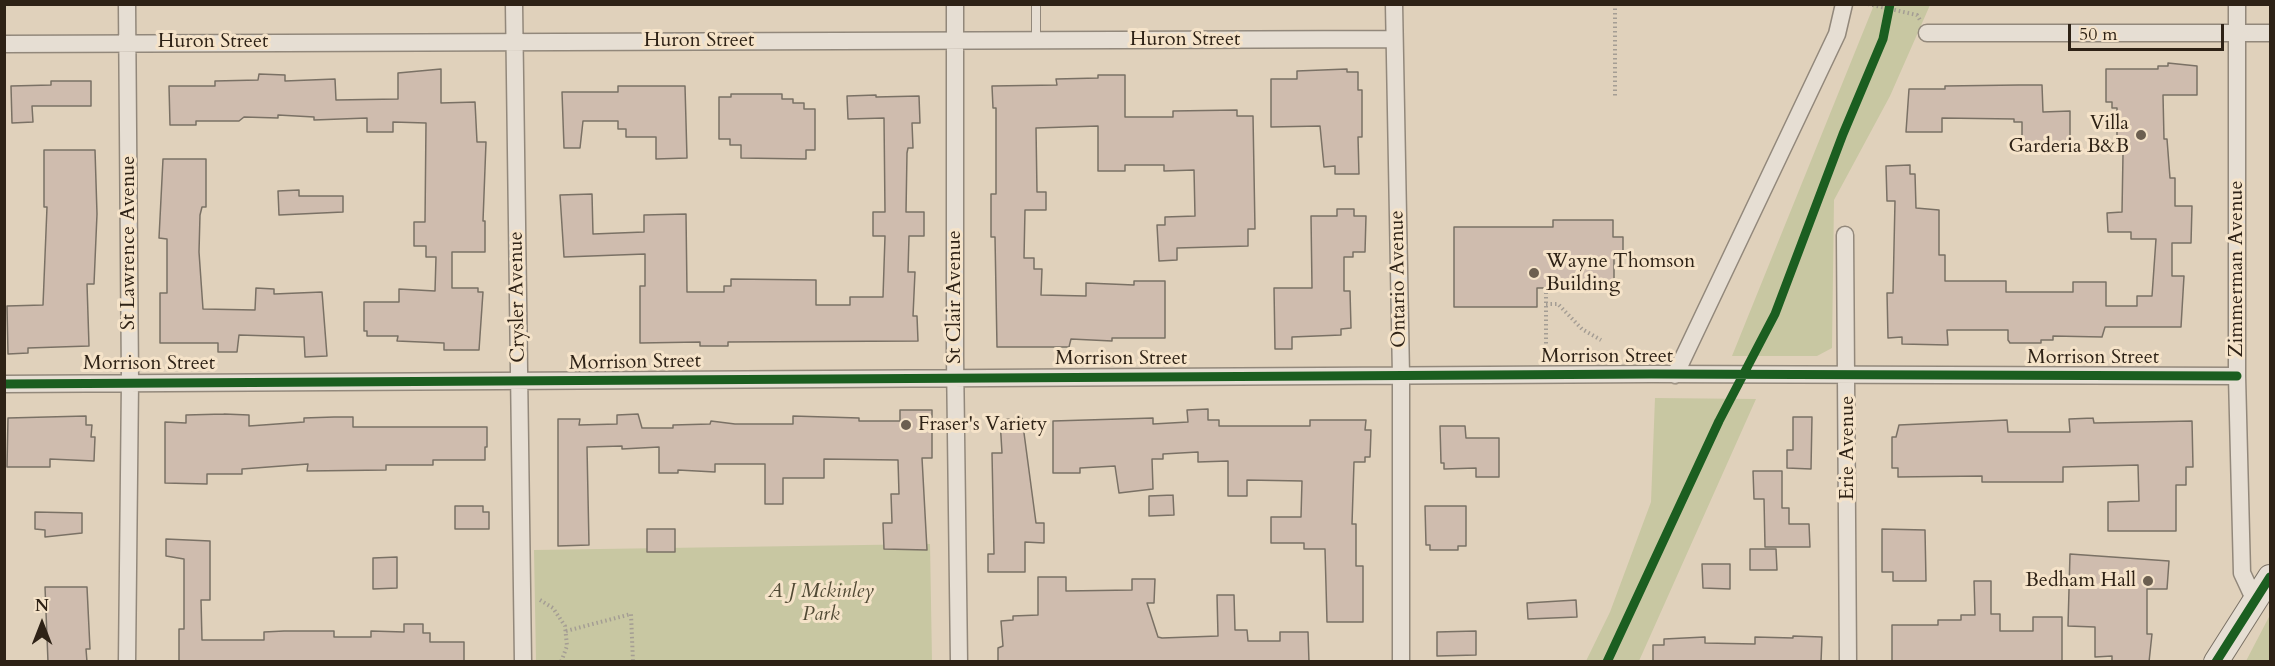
<!DOCTYPE html>
<style>
body{margin:0}
#map{position:relative;width:2275px;height:666px;overflow:hidden;background:#e0d1bb;font-family:Cardo,serif}
canvas{display:block}
.frame{position:absolute;inset:0;border:6px solid #2e2216;pointer-events:none}
.north{position:absolute;left:12px;top:594px;width:60px;height:60px;-webkit-text-stroke:4px #f5e3c9;paint-order:stroke;rotate:0deg;font-size:16px;font-weight:700;line-height:24px;text-align:center;color:#2e2216}
.north::after{content:'';display:block;margin:auto;width:21px;height:27px;background:#2e2216;clip-path:polygon(50% 0,100% 100%,50% 72%,0 100%)}
.scale{position:absolute;left:2068px;top:24px;width:156px;height:27px;box-sizing:border-box;border:3px solid #2e2216;border-top:0;padding-left:8px;font-size:18px;line-height:21px;white-space:nowrap;color:#2e2216;-webkit-text-stroke:4px #f5e3c9;paint-order:stroke}
</style>
<div id="map">
<canvas width="2275" height="666"></canvas>
<div class="frame"></div>
<div class="north">N</div>
<div class="scale">50 m</div>
</div>
<script>
const ctx = document.querySelector('canvas').getContext('2d');
ctx.lineJoin = 'round';
function fillPath(path, color) { ctx.fillStyle = color; ctx.fill(path, 'evenodd'); }
const toPath = rows => new Path2D(rows.map(r => 'M' + r).join(''));
function trace(path, color, width, dash) { ctx.strokeStyle = color; ctx.lineWidth = width; ctx.lineCap = dash ? 'butt' : 'round'; ctx.setLineDash(dash || []); ctx.stroke(path); }
function label(font, color, halo, rows, align = 'center') {
  ctx.font = font + ' Cardo,serif'; ctx.lineWidth = 6; ctx.setLineDash([]); ctx.textBaseline = 'middle'; ctx.strokeStyle = halo; ctx.fillStyle = color; for (const [text, x, y, turn = 0] of rows) {
    ctx.save(); ctx.translate(x, y); ctx.rotate((+turn || 0) * Math.PI / 180); ctx.textAlign = isNaN(turn) ? turn : align; if (halo) ctx.strokeText(text, 0, 0); ctx.fillText(text, 0, 0); ctx.restore();
  }
}
const green = toPath([
 [1874,5,1930,5,1890,96,1834,200,1832,348,1817,356,1732,356],
 [1655,398,1756,399,1639,661,1586,661,1610,612,1651,502],
 [930,544,932,661,536,661,534,550],
 [2270,615,2270,661,2246,661]
]);
const building = toPath([
 [2168,63,2197,66,2197,95,2163,95,2164,139,2167,139,2170,178,2175,178,2175,206,2192,206,2191,243,2172,243,2172,276,2184,276,2181,327,2105,327,2102,337,2053,336,2053,340,2041,340,2041,343,2010,343,2008,340,2008,330,1947,330,1948,345,1902,344,1902,337,1888,338,1887,293,1893,293,1895,201,1887,201,1886,166,1910,165,1910,174,1915,174,1916,208,1939,210,1939,255,1945,255,1945,281,2006,281,2006,292,2073,292,2073,282,2106,282,2106,306,2137,306,2137,296,2152,296,2156,239,2131,239,2131,232,2108,232,2107,213,2122,212,2123,154,2117,154,2117,108,2112,108,2112,102,2106,102,2106,69,2158,69,2158,66,2168,66,2168,63],
 [441,69,441,103,475,102,477,142,486,142,483,221,485,221,485,252,452,252,452,288,478,288,478,292,483,292,479,350,444,350,444,343,397,341,398,336,367,336,367,331,364,331,364,302,399,302,399,289,435,291,436,257,426,257,426,246,414,246,414,222,425,222,426,123,393,122,393,132,367,132,367,118,314,120,314,117,278,115,278,118,244,117,239,121,196,121,196,125,170,125,169,86,215,86,215,81,258,80,259,74,285,75,285,81,335,79,336,100,398,99,398,73,441,69],
 [1347,69,1347,72,1358,72,1358,90,1362,90,1362,137,1358,137,1359,174,1335,174,1335,166,1324,167,1320,126,1271,127,1271,79,1297,79,1297,71,1347,69],
 [1098,75,1125,75,1125,117,1173,117,1173,111,1237,110,1237,116,1253,116,1255,229,1248,229,1248,246,1177,248,1177,260,1159,261,1157,225,1165,225,1165,217,1195,216,1194,170,1164,171,1164,165,1125,165,1125,171,1098,171,1098,126,1036,128,1037,192,1046,192,1046,210,1025,210,1024,258,1034,258,1034,269,1042,269,1041,295,1086,296,1086,283,1134,285,1134,281,1165,281,1165,338,1112,338,1112,341,1071,339,1069,347,997,347,995,237,991,237,991,194,996,194,996,108,993,108,992,86,1057,85,1056,79,1098,78,1098,75],
 [51,81,91,81,91,106,32,106,33,122,12,123,11,86,51,85,51,81],
 [2019,85,2042,85,2043,112,2070,111,2070,144,2022,146,2022,122,2014,122,2014,119,1942,118,1942,132,1906,132,1909,89,1945,89,1945,86,2019,85],
 [618,86,685,86,687,158,656,159,656,137,626,137,626,129,618,129,618,121,583,121,580,148,564,148,562,92,618,92,618,86],
 [731,94,782,94,782,99,793,99,793,103,804,103,804,109,815,109,815,150,806,150,806,159,741,158,741,145,730,145,730,139,719,139,719,97,731,97,731,94],
 [876,95,876,97,919,96,920,123,912,123,913,148,908,148,907,153,906,212,924,212,924,236,909,236,908,272,915,272,913,316,917,316,918,341,728,342,728,346,700,346,700,342,640,343,640,286,645,286,645,254,564,257,560,195,592,194,593,234,644,232,644,215,686,214,687,292,724,292,724,286,731,286,731,279,816,280,816,305,850,305,850,297,883,297,885,236,873,236,873,212,885,212,884,118,848,119,847,96,876,95],
 [44,150,95,150,97,214,94,284,87,284,89,346,28,348,28,353,8,354,7,306,43,305,47,207,44,207,44,150],
 [163,159,206,159,206,207,202,207,200,215,199,252,203,309,255,310,256,288,274,289,274,294,322,292,327,356,305,357,304,337,239,335,237,352,218,352,218,343,160,343,160,293,167,293,167,239,159,238,163,159],
 [299,190,299,196,343,196,343,212,279,215,278,191,299,190],
 [1337,209,1354,209,1354,216,1366,216,1365,252,1353,252,1353,257,1344,257,1344,291,1350,291,1351,328,1341,329,1341,335,1292,337,1292,349,1275,349,1274,288,1312,288,1311,216,1337,216,1337,209],
 [1553,220,1613,220,1613,237,1623,237,1623,258,1614,258,1614,288,1537,288,1537,307,1454,307,1454,227,1553,227,1553,220],
 [1208,409,1208,420,1219,420,1219,426,1310,426,1310,420,1366,420,1365,430,1371,430,1370,457,1365,457,1365,462,1354,462,1352,524,1356,524,1356,566,1363,566,1363,622,1327,622,1325,549,1304,549,1304,543,1271,543,1271,517,1301,517,1302,481,1247,480,1247,496,1228,496,1228,461,1198,462,1198,452,1163,454,1163,459,1152,459,1153,489,1119,493,1115,466,1080,468,1080,473,1053,473,1053,421,1153,418,1153,424,1188,422,1187,410,1208,409],
 [900,410,932,410,932,458,922,458,927,550,884,549,883,523,892,523,891,494,899,494,898,460,824,459,824,478,783,478,783,504,765,504,765,464,715,464,715,472,678,470,678,473,659,473,659,447,622,449,622,446,587,447,589,545,558,546,558,419,580,419,579,425,617,424,617,415,638,414,642,428,673,428,673,425,710,424,711,421,735,424,793,424,793,416,859,418,859,421,900,421,900,410],
 [224,414,249,415,249,426,304,422,304,418,334,417,353,417,353,427,487,427,487,447,485,447,485,460,433,460,433,465,386,465,386,470,307,471,308,464,242,469,242,474,207,474,207,484,165,483,165,422,186,423,186,415,224,414],
 [86,416,86,425,92,425,91,437,95,437,94,461,50,459,50,467,7,467,8,418,86,416],
 [1793,417,1812,417,1811,469,1787,468,1787,450,1793,450,1793,417],
 [1022,418,1036,523,1044,523,1044,543,1025,542,1025,572,988,572,988,554,994,554,992,453,1002,453,1000,420,1022,418],
 [2093,418,2094,423,2192,421,2193,467,2186,467,2186,485,2176,485,2176,531,2108,531,2108,502,2139,501,2138,465,2063,467,2063,482,1982,482,1982,476,1898,477,1898,468,1892,468,1892,437,1896,437,1899,425,2007,420,2008,432,2070,432,2069,419,2093,418],
 [1440,426,1465,426,1466,438,1499,438,1499,477,1476,477,1476,468,1444,469,1444,463,1441,463,1440,426],
 [1753,471,1782,471,1782,508,1789,508,1789,524,1809,524,1810,547,1765,547,1764,499,1754,499,1753,471],
 [1173,495,1174,515,1149,516,1149,496,1173,495],
 [455,506,483,506,483,512,489,512,489,529,455,529,455,506],
 [1425,506,1466,506,1466,546,1458,546,1458,550,1430,550,1430,545,1426,545,1425,506],
 [35,512,82,513,82,533,45,537,45,530,35,529,35,512],
 [647,529,675,529,675,552,647,552,647,529],
 [1882,529,1925,530,1926,581,1893,581,1893,572,1882,572,1882,529],
 [166,539,210,541,210,600,201,600,202,640,264,640,264,632,284,631,334,631,334,637,371,637,371,631,404,632,404,624,423,624,423,633,430,633,430,642,464,642,464,662,179,662,179,629,184,629,184,559,166,556,166,539],
 [1750,549,1776,549,1777,570,1750,570,1750,549],
 [2070,554,2169,561,2167,589,2147,589,2147,634,2152,634,2149,662,2112,662,2112,656,2095,657,2095,627,2068,626,2070,554],
 [397,557,397,588,373,589,373,558,397,557],
 [1702,564,1730,564,1730,589,1703,588,1702,564],
 [1038,577,1066,577,1066,591,1132,590,1132,579,1155,579,1154,603,1147,603,1158,637,1162,638,1218,636,1217,595,1234,595,1235,630,1247,630,1248,641,1280,641,1280,632,1308,632,1309,662,998,662,998,648,1003,646,1001,621,1013,620,1013,616,1038,615,1038,577],
 [1974,581,1991,581,1991,614,2000,614,2000,631,2033,631,2033,617,2062,617,2062,662,1892,662,1892,625,1938,625,1938,620,1961,620,1961,615,1975,615,1974,581],
 [45,587,87,587,90,649,86,649,87,662,48,662,45,587],
 [1576,600,1577,617,1528,619,1527,603,1576,600],
 [1476,631,1476,655,1437,656,1437,632,1476,631],
 [1793,636,1822,637,1821,662,1653,662,1653,645,1664,645,1664,639,1705,637,1705,643,1755,644,1755,637,1793,638,1793,636]
]);
const path = toPath([
 [1615,4,1615,98],
 [1868,4,1917,15,1920,20],
 [1546,304,1558,304,1582,329,1601,340],
 [1546,357,1546,292],
 [540,600,553,608,565,626,567,646,561,662],
 [566,631,631,614,633,662]
]);
const service = toPath([
 [1036,4,1036,40]
]);
const minor = toPath([
 [514,4,523,662],
 [955,4,955,357,959,662],
 [1394,4,1401,376,1401,662],
 [2237,4,2237,376,2242,573,2256,603],
 [1927,33,2270,33],
 [4,44,1394,39],
 [1845,235,1848,662],
 [1675,375,1837,34,1844,4],
 [4,384,1651,374,2237,376],
 [127,662,130,381,127,4]
]);
const secondary = toPath([
 [2216,662,2270,577]
]);
const cycleway = toPath([
 [4,384,1651,374,2237,376],
 [1607,662,1719,421,1775,314,1843,134,1883,39,1890,4],
 [2216,662,2270,577]
]);
const markers = [
 [2141,135,6,"#6c5f50"],
 [1534,273,6,"#6c5f50"],
 [906,425,6,"#6c5f50"],
 [2148,581,6,"#6c5f50"]
];
const streetNames = [
 ["Huron Street",1185,40],
 ["Huron Street",699,41],
 ["Huron Street",213,42],
 ["St Lawrence Avenue",129,243,-90],
 ["Zimmerman Avenue",2237,269,-90],
 ["Ontario Avenue",1399,279,-91],
 ["Crysler Avenue",518,297,-91],
 ["St Clair Avenue",955,297,-90],
 ["Morrison Street",1607,357],
 ["Morrison Street",2093,358],
 ["Morrison Street",1121,359],
 ["Morrison Street",635,363,-1],
 ["Morrison Street",149,364],
 ["Erie Avenue",1848,448,-90]
];
const poiNames = [
 ["Villa",2129,124],
 ["Garderia B&B",2129,147],
 ["Wayne Thomson",1546,262,"left"],
 ["Building",1546,285,"left"],
 ["Fraser's Variety",918,425,"left"],
 ["Bedham Hall",2136,581]
];
const parkNames = [
 ["A J Mckinley",821,592],
 ["Park",821,615]
];
fillPath(green, '#c8c7a2');
fillPath(building, '#cfbcae');
trace(building, '#7a7165', 1.5);
trace(service, '#92887b', 10);
trace(minor, '#92887b', 19);
trace(secondary, '#7a7165', 26);
trace(path, '#a49d94', 4, [1.5, 3]);
trace(service, '#e6ded3', 8);
trace(minor, '#e6ded3', 16);
trace(secondary, '#e6ded3', 24);
trace(cycleway, '#1b5e20', 9);
for (const [x, y, r, color] of markers) { const dot = new Path2D(); dot.arc(x, y, r, 0, 2 * Math.PI); ctx.fillStyle = color; ctx.fill(dot); trace(dot, '#f5e3c9', 2); }
label('20px', '#2e2216', '#f5e3c9', streetNames);
label('20px', '#2e2216', '#f5e3c9', poiNames, 'right');
label('italic 20px', '#504934', '#f5e3c9', parkNames);
</script>
